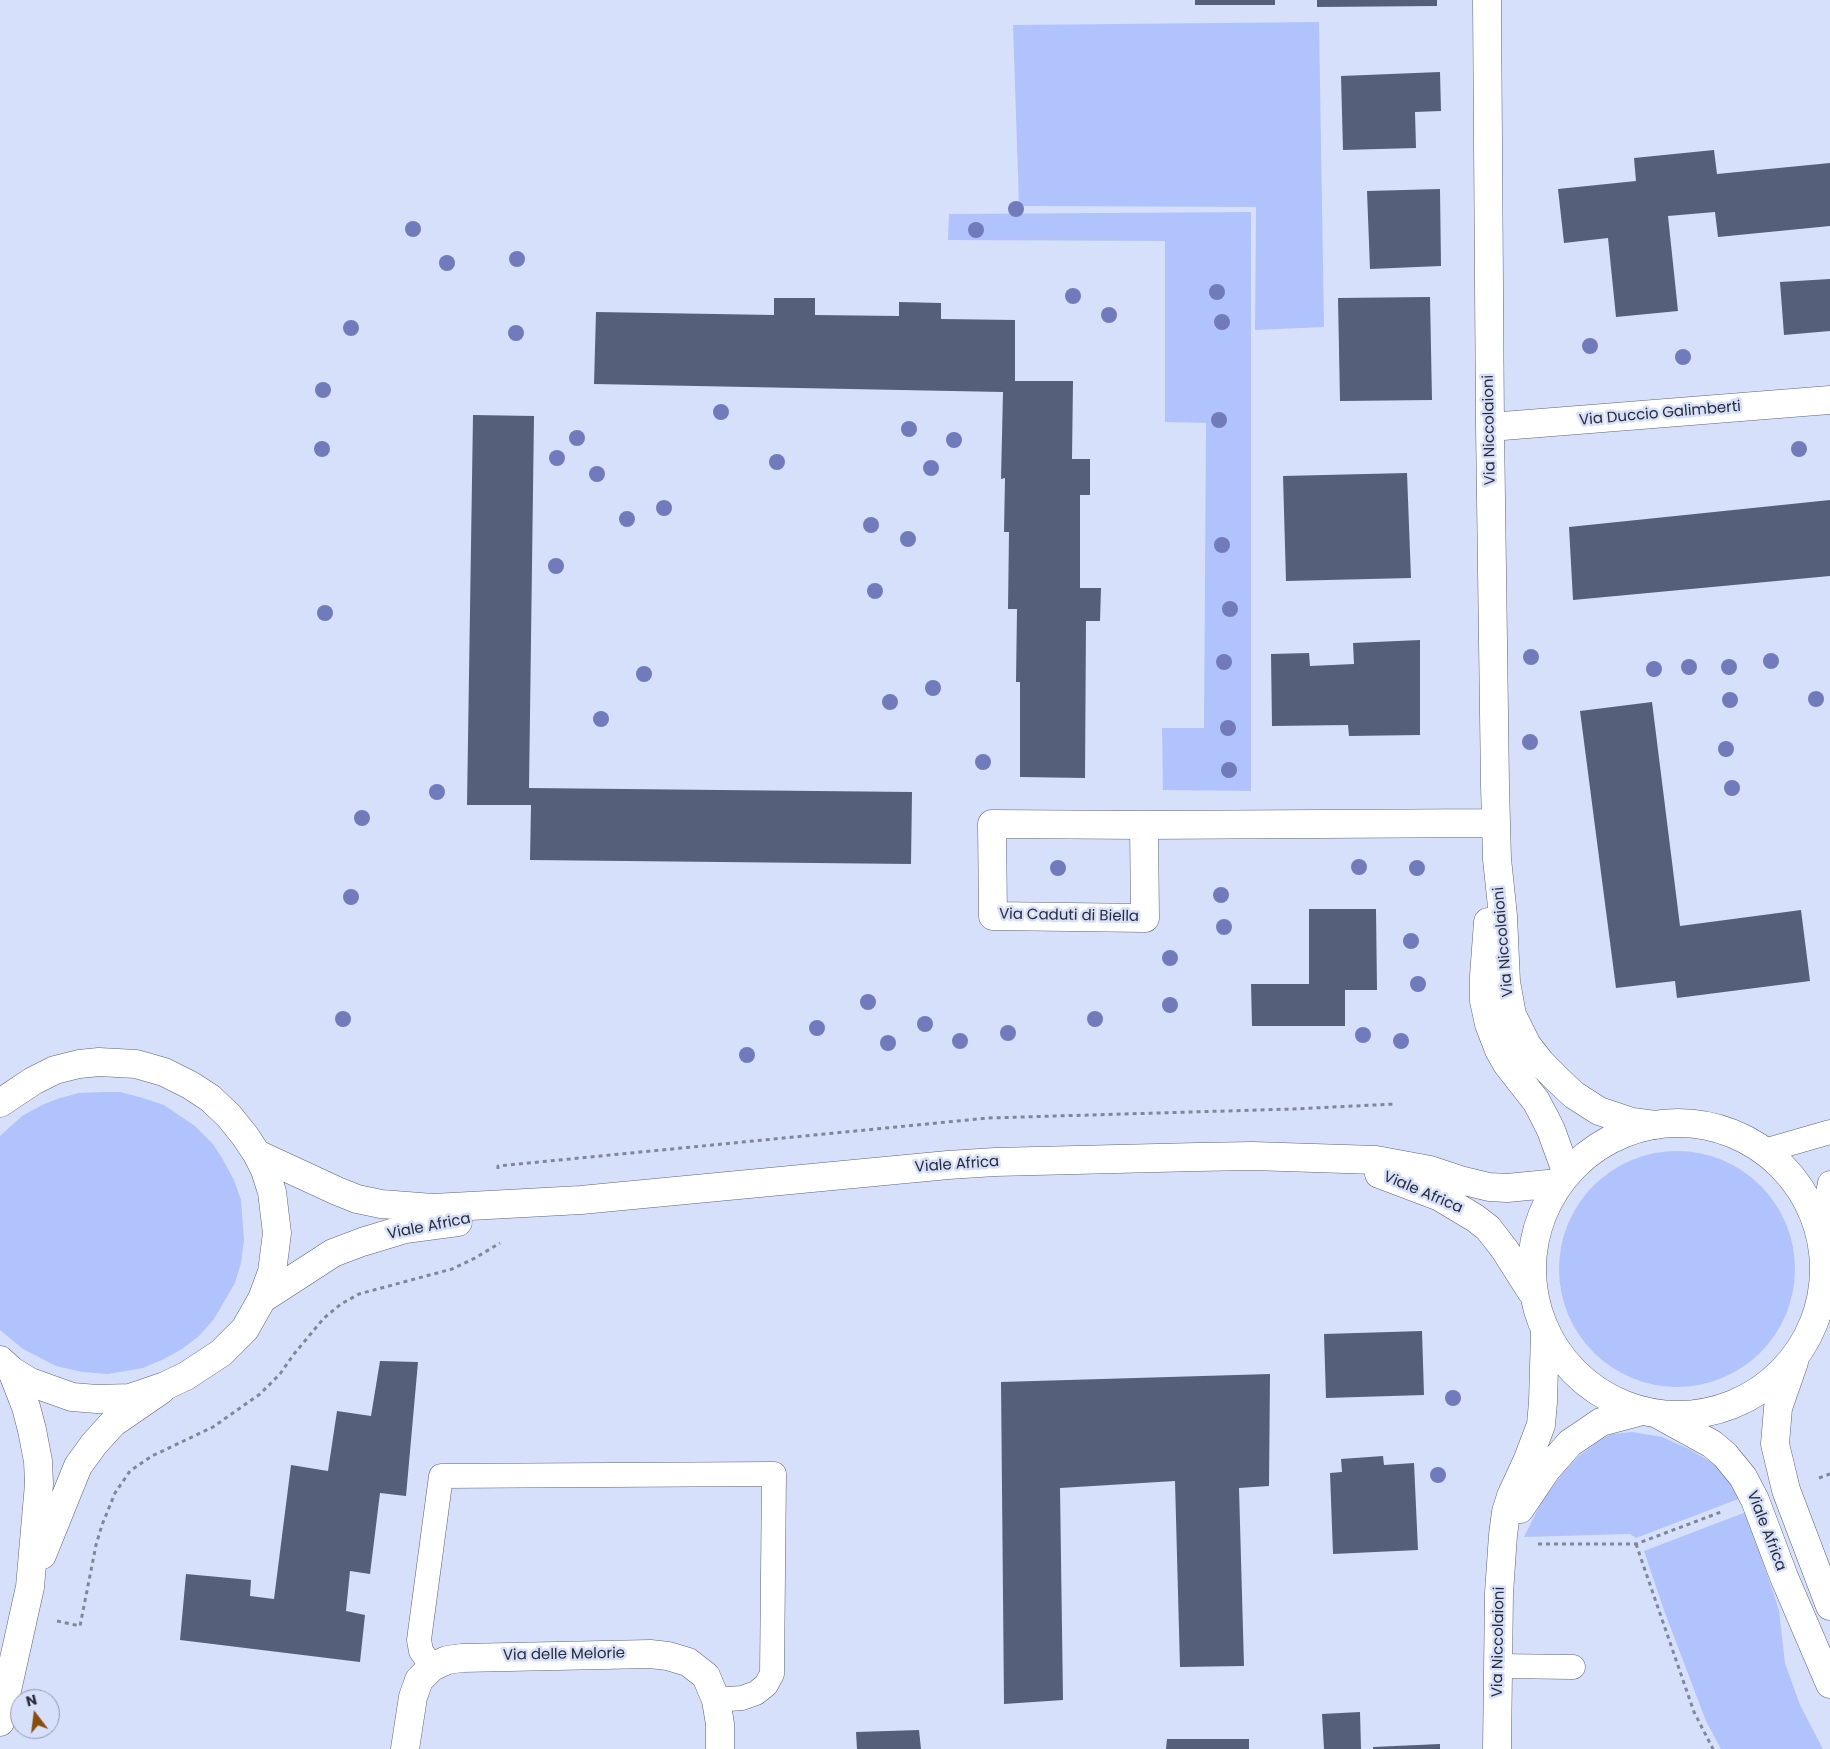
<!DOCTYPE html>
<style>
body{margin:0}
#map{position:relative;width:1830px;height:1749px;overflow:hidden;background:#d7e0fa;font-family:Poppins,sans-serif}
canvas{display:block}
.north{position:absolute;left:10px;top:1689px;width:50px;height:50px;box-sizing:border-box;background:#d7e0fa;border:1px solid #9198ac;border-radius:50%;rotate:345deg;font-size:14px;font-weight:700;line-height:20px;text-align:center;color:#282c38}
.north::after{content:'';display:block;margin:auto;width:18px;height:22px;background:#8a4e0c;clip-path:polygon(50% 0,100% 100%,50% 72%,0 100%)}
</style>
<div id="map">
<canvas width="1830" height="1749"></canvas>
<div class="north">N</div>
</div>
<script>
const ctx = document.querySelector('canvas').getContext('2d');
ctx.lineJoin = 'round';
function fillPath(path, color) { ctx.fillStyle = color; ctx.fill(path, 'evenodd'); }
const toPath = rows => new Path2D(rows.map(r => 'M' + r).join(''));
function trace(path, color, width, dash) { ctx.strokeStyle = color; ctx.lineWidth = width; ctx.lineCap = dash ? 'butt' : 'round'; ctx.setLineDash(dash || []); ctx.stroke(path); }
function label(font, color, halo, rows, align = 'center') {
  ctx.font = font + ' Poppins,sans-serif'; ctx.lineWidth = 5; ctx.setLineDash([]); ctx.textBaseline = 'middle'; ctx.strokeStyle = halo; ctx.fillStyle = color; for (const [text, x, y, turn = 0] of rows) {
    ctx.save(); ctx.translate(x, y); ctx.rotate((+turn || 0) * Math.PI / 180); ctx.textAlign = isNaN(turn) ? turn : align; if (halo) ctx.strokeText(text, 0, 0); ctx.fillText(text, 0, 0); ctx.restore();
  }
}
const green = toPath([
 [1319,22,1324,327,1255,330,1256,207,1019,206,1013,25],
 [1251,212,1251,791,1163,790,1162,728,1204,728,1206,423,1165,422,1165,241,948,240,949,214],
 [102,1092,120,1092,143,1098,164,1105,195,1126,213,1144,222,1158,234,1180,241,1200,244,1240,241,1263,235,1283,214,1319,199,1336,182,1349,164,1359,143,1368,108,1374,82,1372,56,1366,23,1349,0,1330,0,1136,22,1116,44,1104,60,1098,79,1093],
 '1559 1269a118 118 0 1 1 236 0a118 118 0 1 1-236 0Z',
 [1632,1432,1662,1437,1689,1449,1721,1468,1741,1498,1636,1538,1630,1534,1524,1537,1542,1501,1562,1474,1579,1456,1600,1440,1612,1434],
 [1746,1512,1779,1610,1785,1663,1800,1705,1823,1749,1721,1749,1706,1721,1665,1613,1644,1551]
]);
const building = toPath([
 [1195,0,1275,0,1275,5,1195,5],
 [1317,0,1437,0,1437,6,1317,7],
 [1440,72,1441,111,1415,112,1416,148,1343,150,1341,76],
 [1714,150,1717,174,1830,163,1830,226,1718,237,1715,212,1668,216,1678,311,1616,317,1608,238,1564,243,1558,189,1636,181,1634,158],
 [1440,189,1441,266,1370,269,1367,191],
 [1830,279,1830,331,1784,335,1780,282],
 [1430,297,1432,400,1340,401,1338,298],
 [774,298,815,298,815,315,899,316,899,302,941,303,941,319,1015,320,1015,381,1073,381,1072,459,1090,459,1090,495,1080,495,1080,588,1101,588,1100,621,1086,621,1085,778,1020,777,1020,682,1016,682,1017,609,1008,609,1009,532,1004,532,1005,478,1001,479,1003,392,594,384,596,312,774,315],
 [473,415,534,416,529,788,912,792,911,864,530,860,531,805,467,805],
 [1407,473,1411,578,1286,581,1283,476],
 [1830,500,1830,576,1573,600,1569,527],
 [1420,640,1420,735,1349,736,1348,725,1272,726,1271,654,1309,653,1310,666,1354,664,1353,643],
 [1652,702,1680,926,1801,910,1810,981,1677,998,1675,981,1616,988,1580,711],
 [1309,909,1376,909,1377,990,1345,990,1345,1026,1252,1026,1251,984,1309,984],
 [1422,1331,1424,1395,1326,1398,1324,1334],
 [380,1361,418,1362,406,1496,380,1493,370,1574,350,1571,346,1611,365,1615,360,1662,180,1640,186,1574,251,1580,250,1596,274,1599,291,1465,328,1471,337,1411,371,1416],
 [1270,1374,1269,1486,1239,1488,1244,1666,1180,1667,1175,1481,1060,1488,1063,1700,1004,1704,1001,1382],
 [1383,1456,1384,1465,1414,1463,1418,1550,1333,1554,1330,1473,1342,1472,1341,1459],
 [1360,1712,1361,1749,1324,1749,1322,1714],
 [919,1730,921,1749,857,1749,856,1732],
 [1167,1739,1249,1739,1249,1749,1166,1749],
 [1440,1744,1440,1749,1373,1749,1373,1747]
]);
const path = toPath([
 [498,1169,498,1166,988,1118,1293,1109,1395,1104],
 [1819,1478,1830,1474],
 [1538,1544,1636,1544,1721,1512],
 [1636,1544,1694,1712,1713,1749],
 [57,1621,80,1626,96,1545,102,1525,115,1493,130,1471,152,1456,213,1427,260,1394,280,1374,294,1354,324,1318,341,1304,359,1294,452,1269,475,1258,500,1243]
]);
const lane = toPath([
 [1764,1151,1830,1132],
 [1820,1234,1830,1183],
 [1498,1666,1573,1667],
 [432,1667,421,1651,419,1640,441,1476,774,1474,772,1674,766,1685,756,1693,742,1698,716,1700]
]);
const street = toPath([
 [1487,0,1490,427,1495,785,1497,859,1503,916,1506,982,1512,1015,1527,1045,1541,1063,1559,1081,1574,1095,1599,1111,1632,1122,1655,1125],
 [1490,427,1830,400],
 [1144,825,1145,918,993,916,992,824,1144,825,1496,823],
 [1488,922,1484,976,1484,1001,1489,1024,1499,1050,1507,1064,1536,1101,1544,1116,1551,1130,1567,1174],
 [1520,1509,1547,1469,1570,1443,1601,1422,1642,1411],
 [42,1555,78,1466,94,1444,113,1423,161,1390],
 [0,1722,30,1587,39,1484,38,1461,32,1430,26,1407,12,1371],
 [405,1749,413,1697,419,1680,432,1667,447,1660,462,1658,650,1654,668,1656,688,1662,706,1676,716,1700,720,1724,720,1749],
 [1497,1749,1499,1593,1503,1535,1506,1512,1511,1496,1528,1459,1541,1425,1543,1402,1545,1333]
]);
const secondary = toPath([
 [0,1103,33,1081,55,1070,79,1064,99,1062,136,1064,164,1072,190,1085,210,1098,229,1116,245,1136,257,1154,265,1170,272,1192,277,1233,272,1272,262,1299,245,1329,221,1353,186,1376,165,1386,130,1398,97,1399,72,1397,30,1382,12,1371,0,1360],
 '1532 1269a146 146 0 1 1 292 0a146 146 0 1 1-292 0Z',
 [257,1154,337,1191,357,1199,381,1204,433,1208,581,1200,948,1165,995,1162,1197,1157,1252,1156,1376,1160,1430,1170,1460,1180,1489,1187,1507,1188,1559,1183],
 [1379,1174,1440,1197,1475,1218,1488,1228,1505,1250,1531,1291],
 [262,1299,333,1253,362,1242,405,1229,458,1222],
 [1794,1362,1778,1408,1775,1444,1786,1490,1830,1606],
 [1661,1416,1712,1444,1725,1455,1743,1477,1755,1500,1784,1577,1830,1684]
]);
const trees = [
 [1016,209],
 [413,229],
 [976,230],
 [517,259],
 [447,263],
 [1217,292],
 [1073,296],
 [1109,315],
 [1222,322],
 [351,328],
 [516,333],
 [1590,346],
 [1683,357],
 [323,390],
 [721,412],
 [1219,420],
 [909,429],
 [577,438],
 [954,440],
 [322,449],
 [1799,449],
 [557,458],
 [777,462],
 [931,468],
 [597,474],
 [664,508],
 [627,519],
 [871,525],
 [908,539],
 [1222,545],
 [556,566],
 [875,591],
 [1230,609],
 [325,613],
 [1531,657],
 [1771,661],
 [1224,662],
 [1689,667],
 [1729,667],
 [1654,669],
 [644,674],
 [933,688],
 [1816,699],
 [1730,700],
 [890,702],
 [601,719],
 [1228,728],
 [1530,742],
 [1726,749],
 [983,762],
 [1229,770],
 [1732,788],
 [437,792],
 [362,818],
 [1359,867],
 [1058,868],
 [1417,868],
 [1221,895],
 [351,897],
 [1224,927],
 [1411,941],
 [1170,958],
 [1418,984],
 [868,1002],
 [1170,1005],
 [343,1019],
 [1095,1019],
 [925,1024],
 [817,1028],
 [1008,1033],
 [1363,1035],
 [960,1041],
 [1401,1041],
 [888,1043],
 [747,1055],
 [1453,1398],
 [1438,1475]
];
const streetNames = [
 ["Via Duccio Galimberti",1660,414,-5],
 ["Via Niccolaioni",1490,430,-91],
 ["Via Caduti di Biella",1069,916,1],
 ["Via Niccolaioni",1504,942,-95],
 ["Viale Africa",957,1165,-4],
 ["Viale Africa",1423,1193,23],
 ["Viale Africa",429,1227,-11],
 ["Viale Africa",1766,1531,69],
 ["Via Niccolaioni",1499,1642,-89],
 ["Via delle Melorie",564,1655,-1]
];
fillPath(green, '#b1c3fd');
fillPath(building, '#565f7a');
trace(lane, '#5a637e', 25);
trace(street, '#5a637e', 29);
trace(secondary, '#5a637e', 29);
trace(path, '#80879a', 3, [4, 4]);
trace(lane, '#fff', 24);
trace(street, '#fff', 28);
trace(secondary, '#fff', 28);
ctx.fillStyle = '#717bbb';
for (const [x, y] of trees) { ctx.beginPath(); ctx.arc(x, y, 8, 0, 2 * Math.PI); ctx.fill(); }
label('15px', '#282c38', '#d7e0fa', streetNames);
</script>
